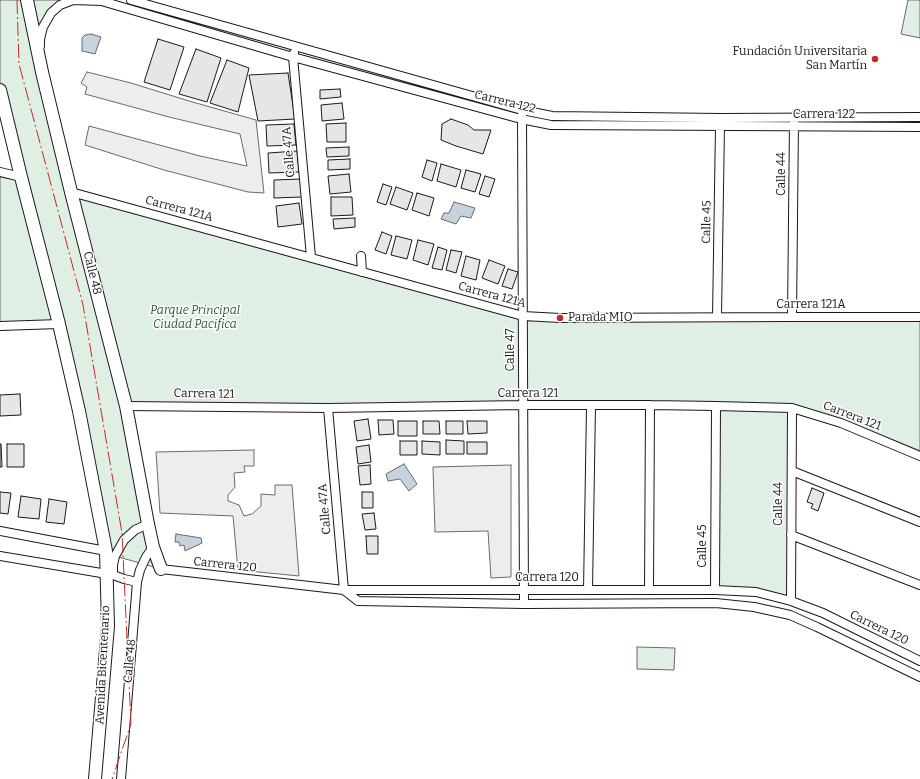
<!DOCTYPE html>
<meta charset="utf-8">
<style>
body{margin:0}
canvas{display:block;background:#fff}
</style>
<canvas width="920" height="779"></canvas>
<script>
const ctx = document.querySelector('canvas').getContext('2d');
ctx.lineJoin = 'round';
function fillPath(path, color) { ctx.fillStyle = color; ctx.fill(path, 'evenodd'); }
const toPath = rows => new Path2D(rows.map(r => 'M' + r).join(''));
function trace(path, color, width, dash) { ctx.strokeStyle = color; ctx.lineWidth = width; ctx.lineCap = dash ? 'butt' : 'round'; ctx.setLineDash(dash || []); ctx.stroke(path); }
function label(font, color, halo, rows, align = 'center') {
  ctx.font = font + ' Bitter,serif'; ctx.lineWidth = 3; ctx.setLineDash([]); ctx.textBaseline = 'middle'; ctx.strokeStyle = halo; ctx.fillStyle = color; for (const [text, x, y, turn = 0] of rows) {
    ctx.save(); ctx.translate(x, y); ctx.rotate((+turn || 0) * Math.PI / 180); ctx.textAlign = isNaN(turn) ? turn : align; if (halo) ctx.strokeText(text, 0, 0); ctx.fillText(text, 0, 0); ctx.restore();
  }
}
const green = toPath([
 [0,0,98,0,60,5,40,39,71,192,523,316,920,317,920,456,793,408,791,601,715,590,716,406,127,406,161,569,115,556,106,551,59,325,0,326,0,172,20,177,0,90,0,0],
 [908,0,920,0,920,38,901,34,908,0],
 [637,647,675,648,674,670,637,669,637,647]
]);
const parking = toPath([
 [87,72,131,83,189,101,256,120,264,193,248,192,164,170,85,145,89,126,200,156,247,166,240,134,169,117,85,94,87,87,81,83,87,72],
 [254,450,254,466,244,466,245,472,234,473,235,487,228,495,228,501,239,505,244,516,252,514,261,506,261,494,275,495,275,485,292,485,299,576,238,570,233,516,160,513,156,452,254,450],
 [511,465,511,577,491,578,488,531,435,532,433,467,511,465]
]);
const water = toPath([
 [91,34,101,37,95,54,82,51,82,38,85,35,91,34],
 [454,202,475,208,471,218,461,216,456,224,441,219,444,213,449,213,454,202],
 [404,464,417,484,409,491,400,479,388,481,386,474,404,464],
 [176,534,201,538,202,543,185,551,184,545,180,546,179,542,175,542,176,534]
]);
const building = toPath([
 [158,39,184,47,170,90,144,82,158,39],
 [196,49,221,58,207,102,179,94,196,49],
 [227,60,249,68,238,112,210,103,227,60],
 [288,73,295,119,258,121,249,75,288,73],
 [340,89,341,97,320,99,320,90,340,89],
 [342,103,344,119,322,121,321,105,342,103],
 [451,119,468,125,474,130,491,130,483,154,456,146,441,140,442,124,451,119],
 [346,123,346,142,327,142,326,124,346,123],
 [294,124,296,145,267,146,266,125,294,124],
 [349,147,349,156,327,157,326,148,349,147],
 [297,151,299,172,269,173,268,153,297,151],
 [350,159,350,169,328,170,328,160,350,159],
 [427,160,437,163,432,181,422,177,427,160],
 [441,164,461,170,456,187,437,181,441,164],
 [466,170,481,174,475,192,461,188,466,170],
 [349,174,351,192,330,194,328,176,349,174],
 [485,176,495,179,489,197,479,194,485,176],
 [301,179,302,197,274,198,274,180,301,179],
 [383,184,392,187,386,205,377,202,383,184],
 [396,187,413,193,407,210,390,204,396,187],
 [417,193,434,198,429,216,412,210,417,193],
 [331,197,352,197,353,215,331,216,331,197],
 [299,203,302,224,278,227,276,206,299,203],
 [355,218,355,227,334,229,333,219,355,218],
 [382,232,392,236,386,254,375,250,382,232],
 [396,236,412,240,407,259,391,255,396,236],
 [418,240,434,244,428,265,413,260,418,240],
 [438,247,447,250,442,270,432,268,438,247],
 [451,250,462,252,456,273,446,270,451,250],
 [466,256,480,260,476,280,461,276,466,256],
 [489,260,505,266,498,284,482,278,489,260],
 [508,269,518,272,512,289,502,286,508,269],
 [20,394,21,415,0,416,0,395,20,394],
 [368,419,371,439,357,441,354,421,368,419],
 [378,420,393,420,394,434,379,435,378,420],
 [398,421,417,421,417,436,398,436,398,421],
 [423,421,439,421,440,434,423,434,423,421],
 [446,421,463,421,463,434,446,434,446,421],
 [467,421,487,421,487,433,468,434,467,421],
 [446,440,464,441,464,454,446,454,446,440],
 [400,441,417,441,417,455,400,455,400,441],
 [422,441,440,442,440,455,422,454,422,441],
 [467,442,487,442,487,454,467,454,467,442],
 [0,444,1,444,2,467,0,467,0,444],
 [7,444,24,444,24,467,7,467,7,444],
 [369,445,371,462,358,464,356,447,369,445],
 [370,465,371,484,360,485,358,466,370,465],
 [812,488,824,493,818,511,811,508,813,504,807,502,812,488],
 [0,492,11,493,8,514,0,513,0,492],
 [362,492,373,492,373,508,362,508,362,492],
 [21,496,41,499,39,519,18,517,21,496],
 [49,499,67,502,64,524,46,522,49,499],
 [374,513,376,529,365,530,362,514,374,513],
 [366,536,378,536,378,554,367,554,366,536]
]);
const street = toPath([
 [98,0,293,57,521,119,551,125,920,127],
 [131,0,522,110,552,116,721,118,920,117],
 [40,46,40,39,43,27,51,13,60,5,73,0,102,1],
 [294,53,293,57,311,257],
 [522,115,524,604],
 [0,172,21,177],
 [71,192,523,316,560,318,792,317,920,317],
 [361,256,362,272],
 [717,317,720,126],
 [792,317,794,121],
 [0,326,59,324],
 [126,406,328,408,523,405,650,405,716,406,792,408,841,423,920,456],
 [328,408,344,590,358,601,524,604,716,603,754,607,790,615,817,627,920,677],
 [792,471,920,522],
 [0,531,106,551],
 [791,535,920,585],
 [0,556,113,575,124,579,137,582],
 [161,569,344,590,715,590,756,592,791,601,823,613,920,661],
 [113,575,113,565,115,556,124,540,135,530,148,524],
 [588,590,591,406],
 [649,590,650,405],
 [715,590,716,406],
 [791,601,792,408],
 [121,779,137,582,140,570,146,557,153,547]
]);
const secondary = toPath([
 [27,0,42,72,71,192,126,406,148,524,153,547,161,569],
 [0,90,21,177,59,324,79,411,106,551,108,626,95,779]
]);
const power = toPath([
 [17,0,19,64,83,305,122,533,131,724,112,779]
]);
const markers = [
 [875,59,4,"#c62828"],
 [560,318,4,"#c62828"]
];
const poiNames = [
 ["Fundación Universitaria",867,52],
 ["San Martín",867,66],
 ["Parada MIO",568,318,"left"]
];
const streetNames = [
 ["Carrera 122",505,102,14],
 ["Carrera 122",824,115],
 ["Calle 47A",289,152,-95],
 ["Calle 44",782,174,-90],
 ["Carrera 121A",179,209,15],
 ["Calle 45",707,222,-89],
 ["Calle 48",92,273,76],
 ["Carrera 121A",492,295,15],
 ["Carrera 121A",811,305],
 ["Calle 47",511,350,-90],
 ["Carrera 121",204,394,1],
 ["Carrera 121",528,394],
 ["Carrera 121",852,416,21],
 ["Calle 44",779,504,-90],
 ["Calle 47A",325,509,-95],
 ["Calle 45",703,546,-90],
 ["Carrera 120",225,565,6],
 ["Carrera 120",547,578],
 ["Carrera 120",879,628,26],
 ["Calle 48",130,661,-85],
 ["Avenida Bicentenario",103,665,-87]
];
const parkNames = [
 ["Parque Principal",195,311],
 ["Ciudad Pacifica",195,325]
];
fillPath(green, '#e0efe3');
trace(green, '#6a6a6a', 1);
fillPath(parking, '#ededed');
trace(parking, '#6a6a6a', 1);
fillPath(water, '#c6d2dc');
trace(water, '#6a6a6a', 1);
fillPath(building, '#e6e6e6');
trace(building, '#1a1a1a', 1);
trace(street, '#1a1a1a', 10);
trace(secondary, '#1a1a1a', 14);
trace(street, '#fff', 8);
trace(secondary, '#fff', 12);
trace(power, '#c62828', 1, [14, 3, 2, 3]);
for (const [x, y, r, color] of markers) { const dot = new Path2D(); dot.arc(x, y, r, 0, 2 * Math.PI); ctx.fillStyle = color; ctx.fill(dot); trace(dot, '#fff', 1.5); }
label('12px', '#1a1a1a', '#fff', poiNames, 'right');
label('12px', '#1a1a1a', '#fff', streetNames);
label('italic 12px', '#2b5a34', '#fff', parkNames);
</script>
